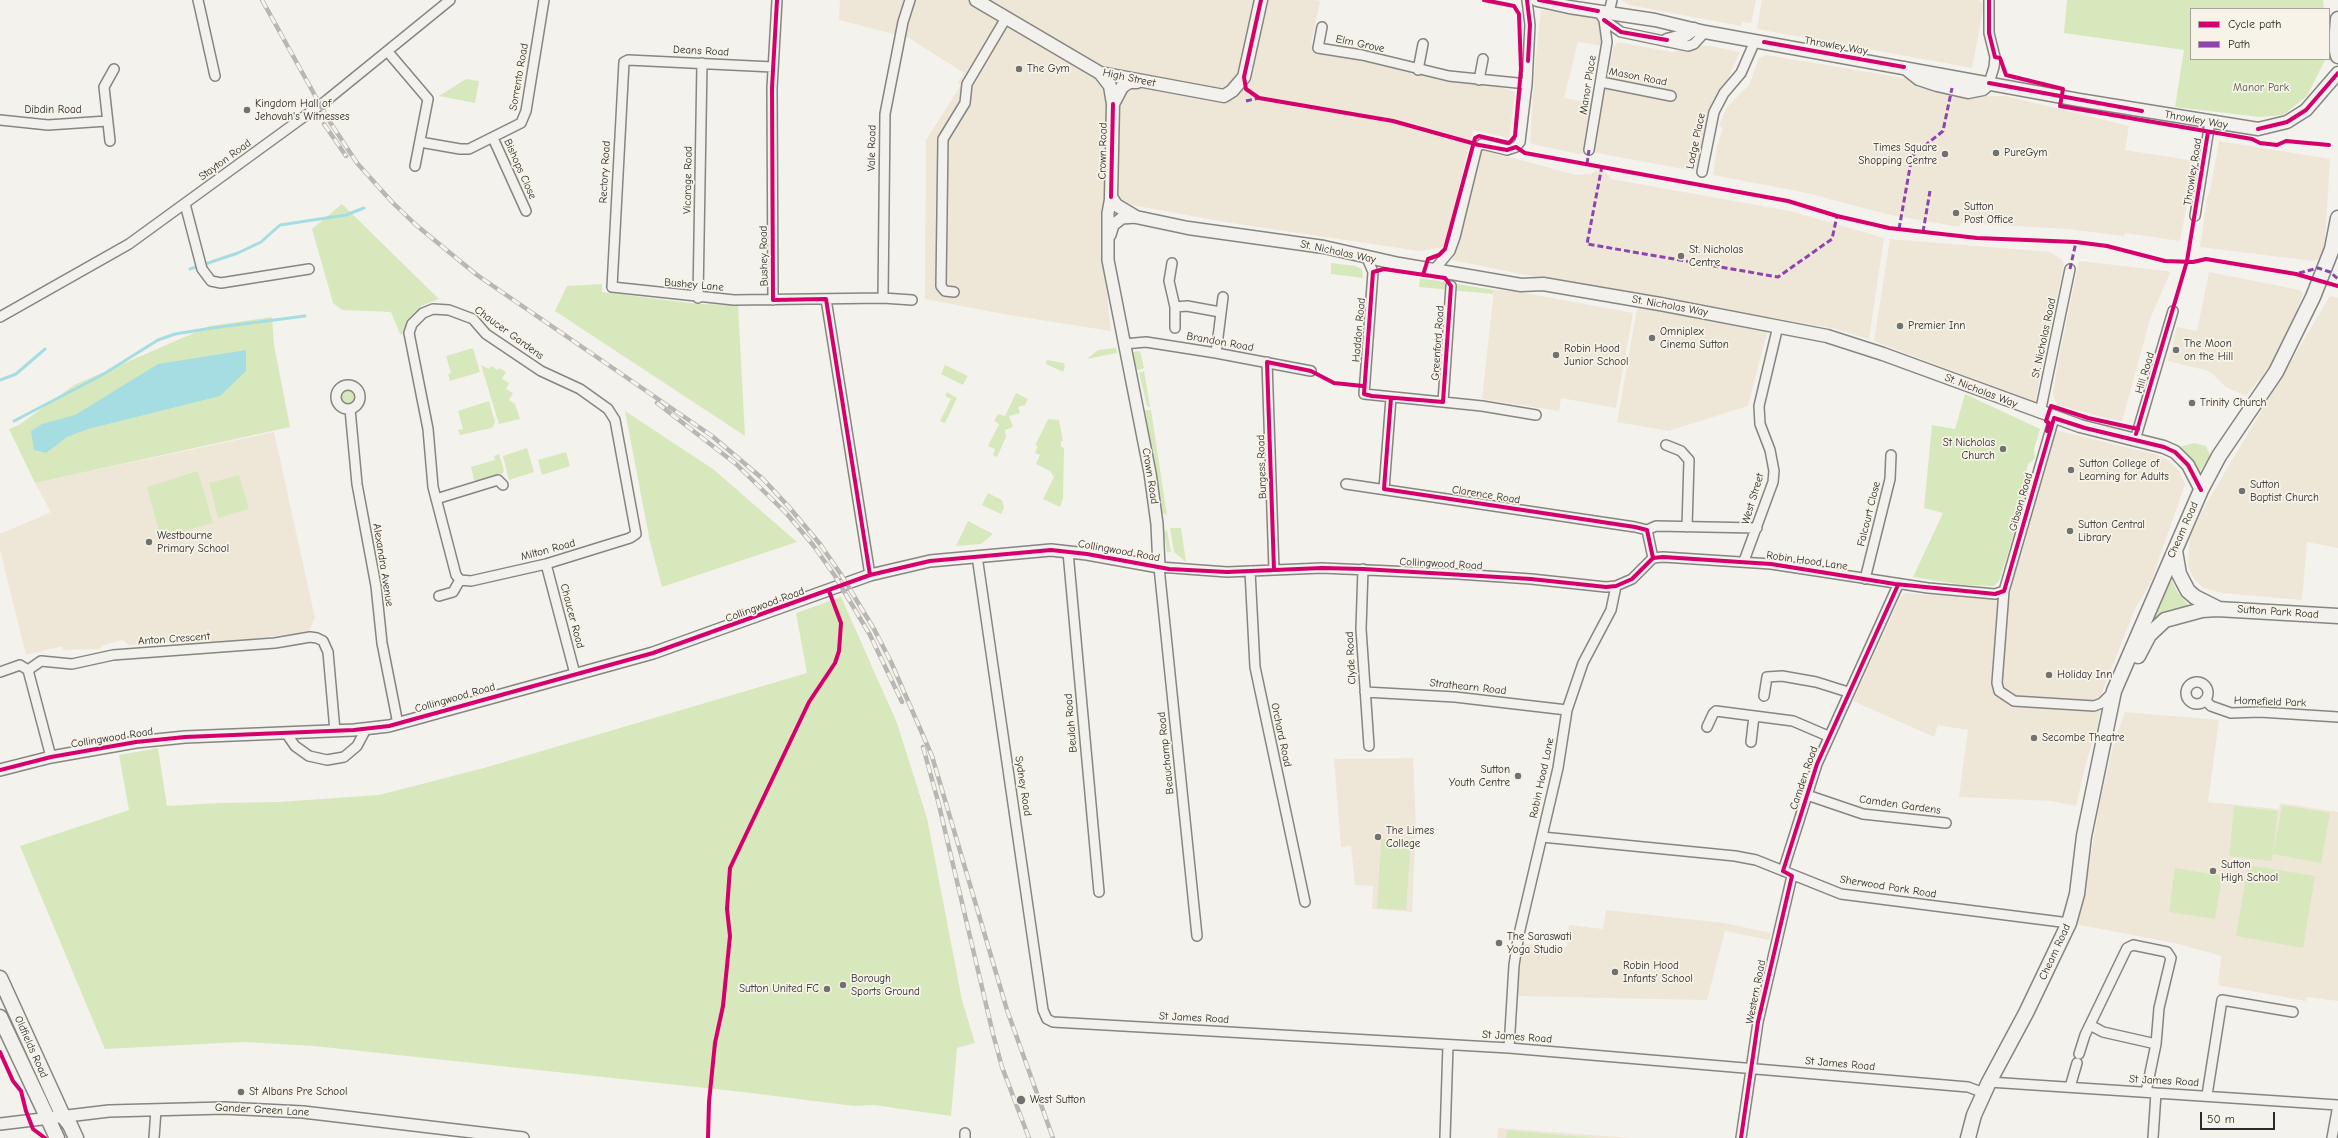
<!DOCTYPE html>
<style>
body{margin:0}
#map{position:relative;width:2338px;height:1138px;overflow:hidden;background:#f4f2ec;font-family:"Comic Neue",sans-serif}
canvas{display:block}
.legend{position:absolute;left:2190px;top:8px;width:140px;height:52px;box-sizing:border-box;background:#f7f3e8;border:1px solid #a5a39c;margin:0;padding:5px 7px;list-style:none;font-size:12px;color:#2b2b2b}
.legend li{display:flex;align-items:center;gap:8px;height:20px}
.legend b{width:20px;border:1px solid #a5a39c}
.scale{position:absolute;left:2200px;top:1112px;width:75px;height:18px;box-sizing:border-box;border:2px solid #2b2b2b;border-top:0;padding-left:5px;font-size:12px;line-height:14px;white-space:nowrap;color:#2b2b2b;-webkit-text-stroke:3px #f7f3e8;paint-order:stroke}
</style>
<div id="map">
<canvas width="2338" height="1138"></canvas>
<ul class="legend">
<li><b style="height:5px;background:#d6006c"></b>Cycle path</li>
<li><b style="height:5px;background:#8e44ad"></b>Path</li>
</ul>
<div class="scale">50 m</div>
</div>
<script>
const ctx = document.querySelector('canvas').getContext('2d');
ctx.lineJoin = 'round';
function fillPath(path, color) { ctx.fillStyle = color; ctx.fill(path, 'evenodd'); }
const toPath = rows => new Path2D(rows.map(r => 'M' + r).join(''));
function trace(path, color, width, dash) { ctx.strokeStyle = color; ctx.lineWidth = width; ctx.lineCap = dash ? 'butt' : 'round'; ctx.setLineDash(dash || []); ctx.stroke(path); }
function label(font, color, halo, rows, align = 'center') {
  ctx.font = font + ' "Comic Neue",sans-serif'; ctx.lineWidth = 3.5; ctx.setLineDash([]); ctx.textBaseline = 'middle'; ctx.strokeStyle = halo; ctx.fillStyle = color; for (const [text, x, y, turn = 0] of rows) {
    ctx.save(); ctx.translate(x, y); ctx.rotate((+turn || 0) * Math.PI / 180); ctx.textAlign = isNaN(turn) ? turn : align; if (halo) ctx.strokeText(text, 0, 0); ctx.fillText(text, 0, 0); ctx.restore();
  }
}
const built = toPath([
 [840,0,1314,0,1320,1,1311,44,1318,48,1479,80,1515,92,1509,138,1473,130,1444,247,1419,251,1225,222,1132,205,1104,192,1102,251,1111,331,1009,315,925,299,926,140,961,85,958,83,964,73,909,38,839,20],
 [1621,0,1756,0,1751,23,1742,22,1741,26,1629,5],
 [1762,0,1978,0,1984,4,1972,68,1757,29],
 [1541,10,1595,17,1603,26,1604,46,1578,42,1564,98,1602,105,1613,48,1618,42,1672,52,1695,45,1710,46,1740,52,1727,80,1711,104,1696,169,1694,171,1597,153,1578,154,1532,144,1530,141,1535,65],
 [1766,55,1916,80,1976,96,2006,96,2129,126,2125,150,2195,161,2180,241,2125,233,2124,236,2067,229,1961,223,1959,227,1886,214,1807,193,1713,175,1717,146,1723,128,1719,126,1727,107,1749,85,1759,58],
 [2219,141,2330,159,2325,243,2323,253,2318,259,2313,261,2200,247,2207,198,2210,191],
 [1484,150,1576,175,1591,174,1595,171,1606,172,1611,179,1790,211,1884,238,1869,339,1836,329,1771,317,1748,406,1668,431,1617,422,1639,298,1452,260,1479,153],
 [1890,239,2050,252,2062,260,2064,264,2035,402,1874,341],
 [2079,261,2168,271,2170,273,2150,319,2122,422,2057,405,2053,394,2057,367],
 [2209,272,2300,290,2303,293,2297,311,2268,369,2246,396,2226,387,2209,371,2168,361,2177,327,2197,331],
 [1494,290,1514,291,1633,313,1616,408,1561,398,1559,411,1482,399],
 [2330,296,2338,298,2338,548,2307,542,2302,600,2222,593,2203,588,2194,579,2188,566,2189,544,2191,535,2206,504],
 [2055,430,2158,455,2168,460,2179,471,2185,484,2151,582,2135,609,2103,690,2097,728,2086,763,2076,806,2051,801,1959,797,1968,730,1938,725,1934,737,1853,701,1900,598,1906,593,2010,601,2011,587],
 [274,432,315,618,308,632,177,648,160,636,148,644,129,645,123,640,104,645,99,649,63,650,62,646,26,655,0,550,0,534,51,512,35,483],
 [2125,712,2219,720,2208,802,2279,809,2280,803,2338,812,2338,1001,2307,997,2306,1001,2218,985,2221,956,2179,944,2075,924,2083,901,2100,802,2114,742],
 [1413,758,1416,829,1412,912,1372,909,1373,886,1355,885,1351,846,1341,847,1334,759],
 [1606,910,1724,923,1771,933,1769,940,1725,931,1707,1000,1514,996,1519,943,1566,947,1569,925,1603,929],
 [1498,1128,1632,1138,1497,1138]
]);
const green = toPath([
 [2067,0,2323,0,2324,9,2191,9,2191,59,2325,60,2307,96,2283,115,2260,117,2175,107,2184,50,2064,33],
 [466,79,479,81,475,103,439,96],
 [342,204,439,299,421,306,409,321,404,334,400,334,391,312,342,310,333,303,312,229],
 [1331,263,1355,266,1362,269,1363,278,1331,274],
 [1420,278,1494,290,1493,294,1419,287],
 [602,284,602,292,698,304,738,305,745,436,555,311,567,286],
 [272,317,274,345,290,427,35,483,9,429,19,425,74,385,210,326],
 [473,348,480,372,450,381,448,374,451,373,446,356],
 [1116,348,1117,353,1087,359,1098,350],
 [1139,351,1141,354,1144,368,1139,370,1135,368,1133,352],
 [1047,360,1063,363,1065,366,1063,372,1046,364],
 [481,365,489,369,491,366,498,370,499,368,506,372,502,379,509,383,506,389,513,393,509,400,515,404,520,419,499,424],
 [945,365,968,376,963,385,941,374],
 [1144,371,1150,407,1147,406,1139,373],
 '341 397a7 7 0 1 1 14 0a7 7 0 1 1-14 0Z',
 [947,392,957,398,945,423,940,421,951,399,945,396],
 [1016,393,1028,399,1025,405,1018,407,1020,413,1009,416,1013,427,1005,430,1006,437,997,457,993,455,995,449,988,446,999,424,994,421,998,414,1005,416],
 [1965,394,2040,429,2034,449,2035,458,2028,464,2026,472,2028,482,2009,550,1999,581,1994,586,1964,585,1913,577,1943,513,1924,508,1932,425,1955,429],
 [489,401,495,422,492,428,460,435,458,430,463,429,458,411],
 [1145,410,1151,410,1167,515,1162,513],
 [625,411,713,469,797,542,662,587,650,542],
 [1048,419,1059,420,1063,441,1061,441,1061,447,1064,448,1063,499,1060,507,1043,499,1054,477,1050,471,1036,464,1040,455,1035,453,1038,445,1035,446],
 [2194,443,2206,446,2210,455,2198,475,2176,448],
 [527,448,534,472,509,480,503,456],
 [566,452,570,466,542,475,538,460],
 [499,454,504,470,503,473,479,480,479,483,475,484,471,467,495,460,494,456],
 [198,471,213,523,161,538,147,487],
 [239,475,249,509,218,518,209,483],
 [988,493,1002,500,1004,508,1001,514,982,505],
 [968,521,993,534,981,544,956,546],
 [1170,528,1181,528,1186,562,1174,552],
 [1167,530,1171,552,1167,552,1164,532],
 [2172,581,2178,593,2191,608,2170,609,2150,622,2165,584],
 [841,597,897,723,927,818,962,1000,975,1043,957,1048,951,1116,874,1105,854,1106,743,1092,314,1046,243,1042,105,1049,20,846,129,810,119,755,158,748,167,806,219,803,278,802,379,795,484,768,807,673,796,613],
 [2282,805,2330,813,2321,863,2273,854,2272,861,2229,856,2234,806,2278,811,2273,854],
 [1381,839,1411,841,1406,910,1377,908],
 [2248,865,2315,876,2303,948,2236,936],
 [2175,868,2222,876,2215,919,2169,912],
 [1507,1130,1595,1138,1506,1138]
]);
const water = toPath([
 [246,350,246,371,220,396,88,429,67,437,46,453,34,450,31,431,42,424,75,415,158,364]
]);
const stream = toPath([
 [190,269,238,253,261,242,280,225,346,215,364,208],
 [0,380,16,374,45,349],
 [14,421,102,375,158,340,175,334,212,328,305,316]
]);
const minor = toPath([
 [198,0,215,76],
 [1609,12,1612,0],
 [1604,20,1621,32,1688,46,1694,44,1705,32],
 [1322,27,1318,48,1362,55,1449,76,1527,84],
 [388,52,428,99,415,166],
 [773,67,628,60,624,62,612,287,734,300,883,298,912,300],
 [1418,70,1423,44],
 [1479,80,1483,59],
 [1601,82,1671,96],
 [1989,83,1994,67,1995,57,1989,33,1989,0],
 [0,120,48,125,107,121],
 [493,138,526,211],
 [110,141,104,87,114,69],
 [420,142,460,149,469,149,521,123,526,111,544,0],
 [1589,150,1607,42,1604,20,1598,11],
 [1702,172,1714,112,1724,93,1741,73,1755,41],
 [185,204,202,269,211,281,221,283,309,269],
 [2195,216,2210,122],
 [1367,258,1373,272,1364,394,1482,406,1536,415],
 [1172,263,1169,281,1175,307,1175,328],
 [1434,270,1450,251,1455,237,1477,147,1482,144,1507,150,1516,147,1520,142,1527,84,1530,25,1527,0],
 [954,292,945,291,941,286,943,139,965,103,967,84,1006,18],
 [698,298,702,63],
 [883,298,885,114,903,22,910,0],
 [826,299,870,575],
 [773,300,772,88,777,0],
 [1175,307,1187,306,1220,312],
 [433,309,449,310,473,319,486,334,541,371,580,389,608,409,615,420,636,534,630,538,546,564,471,581,460,580,456,575,433,487,428,429,409,333,412,324,423,313,433,309],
 [0,317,129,244,327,100,450,0],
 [1124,344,1146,342,1216,353,1311,371],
 [1216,353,1223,297],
 [1267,362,1274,570],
 '336 397a12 12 0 1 1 24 0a12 12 0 1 1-24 0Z',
 [1443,402,1451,286],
 [350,409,357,484,376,586,382,643,398,724],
 [2040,413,2070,269],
 [2054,418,2004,591,1997,683,1999,691,2014,701,2094,706,2102,703,2114,691],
 [2135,440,2173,311],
 [1666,445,1681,451,1689,460,1687,527],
 [1346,484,1635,527,1647,530,1656,526,1757,528],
 [1384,489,1391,398],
 [436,499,498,480,503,485],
 [1647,530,1653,558],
 [1068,552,1099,892],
 [977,556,1043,1010,1047,1019,1053,1022,1509,1048,1968,1087,1984,1093],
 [1744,561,1773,482,1774,471,1770,450,1760,424,1759,406,1778,326],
 [546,564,575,674],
 [1363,569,1361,629,1369,746],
 [1250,571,1255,667,1305,902],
 [1865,579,1890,479,1891,455],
 [439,596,453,592,460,580],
 [28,670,41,661,72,664,113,655,275,643,310,637,317,638,323,641,328,652,335,731],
 [0,672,20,665,28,670,51,757],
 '2186 693a11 11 0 1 1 22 0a11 11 0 1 1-22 0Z',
 [1365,692,1455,697,1567,710],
 [1764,696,1767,677,1782,676,1816,682,1848,692],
 [2205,700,2211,706,2231,713,2260,712,2338,717],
 [1707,727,1713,714,1716,711,1793,721,1828,736],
 [286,733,295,746,309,756,327,760,344,757,357,746,366,729],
 [1751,742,1754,716],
 [1807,795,1863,814,1946,823],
 [1542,837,1735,856,1756,860,1841,894,2069,923],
 [1783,871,1817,764,1898,585],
 [1197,936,1159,567,1227,572,1322,568,1458,574,1531,579,1606,587,1616,586,1632,579,1653,558,1663,557,1771,564,1928,588,1995,594,2004,591],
 [2090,1025,2103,1032,2156,1044],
 [1509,1048,1514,965,1519,934,1558,768,1567,710,1583,663,1611,610,1616,586],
 [2079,1054,2085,1035,2127,948,2133,945,2167,952,2171,958,2159,1008,2156,1044,2146,1092],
 [1989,1082,2338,1105],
 [2070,1087,2077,1063],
 [2207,1095,2222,1000,2293,1012],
 [154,1138,156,1110],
 [965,1138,965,1133],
 [1445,1138,1448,1045],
 [1741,1138,1758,1022,1792,876],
 [2153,1138,2156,1093],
 [2332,1138,2338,1105]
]);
const tertiary = toPath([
 [1110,235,1113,225,1122,218,1136,217],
 [0,770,51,757,136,742,185,737,354,730,389,726,653,653,870,575,930,561,1051,550,1087,554,1159,567,1157,524,1150,473,1108,260,1108,213,1111,197],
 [0,1124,109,1111,224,1108,303,1112,523,1138]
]);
const secondary = toPath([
 [976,0,1100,73,1224,96,1232,91,1244,77,1261,0],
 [1537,0,1569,7,1655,20,1705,32,2079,100,2258,129,2287,122,2306,110,2338,73],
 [1667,40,1686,35,1694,29],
 [1905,68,1919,79,1937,85,1968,92,1983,89,1989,83],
 [1100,73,1110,86,1113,104,1111,197,1116,205,1136,217,1188,228,1324,247,1399,264,1498,281,1521,285,1543,284,1660,304,1827,336,1883,354,2080,426,2164,447,2175,452,2188,465,2201,490],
 [1113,104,1122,87,1129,82,1137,82]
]);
const trunk = toPath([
 [2338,19,2336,46,2338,56],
 [2175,551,2179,574,2188,591,2195,597,2217,608],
 [2138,656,2149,635,2165,620,2202,610,2217,609,2338,616],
 [0,978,63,1116,70,1125,76,1138],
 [0,1017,57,1138],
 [1968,1138,1974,1115,1989,1082,2026,1013,2069,923,2077,894,2084,836,2114,691,2201,490,2219,456,2276,372,2313,297,2332,249,2338,218]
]);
const rail = toPath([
 [262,0,328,119,357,163,392,202,416,225,477,275,712,436,763,479,789,507,820,544,840,573,874,629,891,662,932,756,1007,1010,1053,1138],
 [324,124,346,156],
 [657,403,736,464,787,514,813,545,835,576,870,635,902,702],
 [923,747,938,801,993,1034,1002,1067,1029,1138]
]);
const quiet = toPath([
 [1246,101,1259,98],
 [1587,164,1589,150],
 [1602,166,1587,244,1778,277,1832,239,1837,216],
 [1899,229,1912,156,1943,131,1952,88],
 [1923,232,1930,191],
 [2070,269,2076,242],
 [2299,273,2318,268,2330,272,2338,279]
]);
const cycleway = toPath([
 [777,0,772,88,773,300,826,299,870,575],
 [1261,0,1244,77,1246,89,1259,98,1393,121,1479,145,1507,150,1516,147,1525,153,1788,201,1837,216,1889,228,1977,238,2076,242,2107,246,2165,261,2193,262,2206,259,2296,274,2338,286],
 [1527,0,1530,25,1528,61],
 [1539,0,1598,11],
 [1989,0,1989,33,1995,57,2000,58,2006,75,2063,89,2060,106,2252,139,2260,143,2277,145,2286,141,2329,145],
 [1604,20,1621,32,1667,40],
 [1764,42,1904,67],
 [1989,83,2142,111],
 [2258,129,2287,122,2306,110,2338,73],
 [1111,197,1113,104],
 [1384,269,1445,278,1451,286,1443,402,1372,396,1364,394,1373,272,1384,269],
 [1423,275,1428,259,1439,255,1445,249,1475,138,1479,136,1509,143,1515,136,1521,69,1519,14,1514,6,1484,0],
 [1391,398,1384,489,1635,527,1647,530,1653,558],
 [2047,431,2049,423,2046,421,2051,406,2088,418,2138,429],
 [2136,434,2187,261,2208,132],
 [1274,570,1267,362,1311,371,1334,383,1363,386],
 [0,770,51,757,136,742,185,737,354,730,389,726,653,653,870,575,930,561,1051,550,1087,554,1169,569,1227,572,1322,568,1363,569,1531,579,1606,587,1616,586,1632,579,1653,558,1663,557,1771,564,1895,584,1995,594,2004,591,2005,588,2054,418,2085,428,2164,447,2175,452,2188,465,2201,490],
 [1783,871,1817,764,1898,585],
 [0,1052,13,1081,21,1091,26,1111,33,1129,45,1138],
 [708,1138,709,1102,715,1043,723,1006,730,936,727,909,730,868,809,702,835,663,839,651,841,623,829,591],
 [1741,1138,1758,1022,1792,876,1783,871]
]);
const markers = [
 [1019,69,4,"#71716f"],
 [247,110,4,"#71716f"],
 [1996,153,4,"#71716f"],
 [1945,154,4,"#71716f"],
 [1956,213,4,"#71716f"],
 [1681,256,4,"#71716f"],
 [1900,326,4,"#71716f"],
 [1652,338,4,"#71716f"],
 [2176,350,4,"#71716f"],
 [1556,355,4,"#71716f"],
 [2192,403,4,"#71716f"],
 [2003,449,4,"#71716f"],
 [2071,470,4,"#71716f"],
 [2242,491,4,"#71716f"],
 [2070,531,4,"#71716f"],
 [149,542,4,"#71716f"],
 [2049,675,4,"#71716f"],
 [2034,738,4,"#71716f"],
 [1518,776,4,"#71716f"],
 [1378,837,4,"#71716f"],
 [2213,871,4,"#71716f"],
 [1499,943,4,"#71716f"],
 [1615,972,4,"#71716f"],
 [843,985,4,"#71716f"],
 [827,989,4,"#71716f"],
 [241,1092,4,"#71716f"],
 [1021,1100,5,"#71716f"]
];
const streetNames = [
 ["Elm Grove",1360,44,12],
 ["Throwley Way",1836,46,10],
 ["Deans Road",701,51,3],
 ["Sorrento Road",519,77,-80],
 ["Mason Road",1638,77,11],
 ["High Street",1129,78,12],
 ["Manor Place",1588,85,-81],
 ["Dibdin Road",53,110],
 ["Throwley Way",2196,120,10],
 ["Lodge Place",1696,141,-78],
 ["Vale Road",872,148,-89],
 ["Crown Road",1103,151,-89],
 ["Stayton Road",225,160,-36],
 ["Bishops Close",520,169,66],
 ["Rectory Road",605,172,-87],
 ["Throwley Road",2193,172,-81],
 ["Vicarage Road",688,180,-89],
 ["St. Nicholas Way",1338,252,12],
 ["Bushey Road",764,256,-91],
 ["Bushey Lane",694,285,5],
 ["St. Nicholas Way",1670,306,10],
 ["Haddon Road",1359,330,-85],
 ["Chaucer Gardens",509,333,36],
 ["St. Nicholas Road",2044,338,-78],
 ["Brandon Road",1220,342,10],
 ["Greenford Road",1438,343,-86],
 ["Hill Road",2145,373,-73],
 ["St. Nicholas Way",1981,391,21],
 ["Burgess Road",1262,467,-92],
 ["Crown Road",1150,476,81],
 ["Clarence Road",1486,495,9],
 ["West Street",1753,499,-73],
 ["Gibson Road",2021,502,-74],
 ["Falcourt Close",1869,514,-76],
 ["Cheam Road",2183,530,-66],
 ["Milton Road",548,550,-15],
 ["Collingwood Road",1119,551,10],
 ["Robin Hood Lane",1807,561,8],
 ["Collingwood Road",1441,564,3],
 ["Alexandra Avenue",383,565,81],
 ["Collingwood Road",765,605,-20],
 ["Sutton Park Road",2278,612,4],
 ["Chaucer Road",572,616,75],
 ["Anton Crescent",174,639,-4],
 ["Clyde Road",1351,658,-93],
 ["Strathearn Road",1468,687,6],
 ["Collingwood Road",455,698,-16],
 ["Homefield Park",2270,702,2],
 ["Beulah Road",1071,723,-95],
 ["Orchard Road",1281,735,78],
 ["Collingwood Road",112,738,-9],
 ["Beauchamp Road",1166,753,-96],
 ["Robin Hood Lane",1542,778,-78],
 ["Camden Road",1804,778,-71],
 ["Sydney Road",1023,786,81],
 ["Camden Gardens",1900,805,8],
 ["Sherwood Park Road",1888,887,9],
 ["Cheam Road",2055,952,-65],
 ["Western Road",1756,992,-79],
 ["St James Road",1194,1018,3],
 ["St James Road",1517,1037,4],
 ["Oldfields Road",31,1047,66],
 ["St James Road",1840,1064,5],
 ["St James Road",2164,1081,3],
 ["Gander Green Lane",262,1110,3]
];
const poiNames = [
 ["The Gym",1027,69],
 ["Kingdom Hall of",255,104],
 ["Jehovah's Witnesses",255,117],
 ["Times Square",1937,148,"right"],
 ["Shopping Centre",1937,161,"right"],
 ["PureGym",2004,153],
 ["Sutton",1964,207],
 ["Post Office",1964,220],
 ["St. Nicholas",1689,250],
 ["Centre",1689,263],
 ["Premier Inn",1908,326],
 ["Omniplex",1660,332],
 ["Cinema Sutton",1660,345],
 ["The Moon",2184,344],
 ["on the Hill",2184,357],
 ["Robin Hood",1564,349],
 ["Junior School",1564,362],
 ["Trinity Church",2200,403],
 ["St Nicholas",1995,443,"right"],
 ["Church",1995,456,"right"],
 ["Sutton College of",2079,464],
 ["Learning for Adults",2079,477],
 ["Sutton",2250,485],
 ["Baptist Church",2250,498],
 ["Sutton Central",2078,525],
 ["Library",2078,538],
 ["Westbourne",157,536],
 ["Primary School",157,549],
 ["Holiday Inn",2057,675],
 ["Secombe Theatre",2042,738],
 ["Sutton",1510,770,"right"],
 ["Youth Centre",1510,783,"right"],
 ["The Limes",1386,831],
 ["College",1386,844],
 ["Sutton",2221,865],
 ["High School",2221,878],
 ["The Saraswati",1507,937],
 ["Yoga Studio",1507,950],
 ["Robin Hood",1623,966],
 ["Infants' School",1623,979],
 ["Borough",851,979],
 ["Sports Ground",851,992],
 ["Sutton United FC",819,989,"right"],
 ["St Albans Pre School",249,1092],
 ["West Sutton",1030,1100]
];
const parkNames = [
 ["Manor Park",2261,88]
];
fillPath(built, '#eee7d8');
fillPath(green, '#d8e8bd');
fillPath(water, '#a6dde3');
trace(stream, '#a6dde3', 3);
trace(minor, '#858582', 12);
trace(tertiary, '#858582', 14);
trace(secondary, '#858582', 15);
trace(trunk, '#858582', 17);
trace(minor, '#f2f1ed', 9);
trace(tertiary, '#f2f1ed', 11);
trace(secondary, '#f2f1ed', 12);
trace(trunk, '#f2f1ed', 14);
trace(rail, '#b8b7b5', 4.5);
trace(rail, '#f7f3e8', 3, [9]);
trace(quiet, '#8e44ad', 3, [6, 3]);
trace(cycleway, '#d6006c', 4);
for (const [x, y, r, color] of markers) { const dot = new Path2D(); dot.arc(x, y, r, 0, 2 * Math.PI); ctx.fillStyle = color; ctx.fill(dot); trace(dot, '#f7f3e8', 1.5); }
label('11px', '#2b2b2b', '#f7f3e8', streetNames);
label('11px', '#2b2b2b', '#f7f3e8', poiNames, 'left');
label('11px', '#505846', '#f7f3e8', parkNames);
</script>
